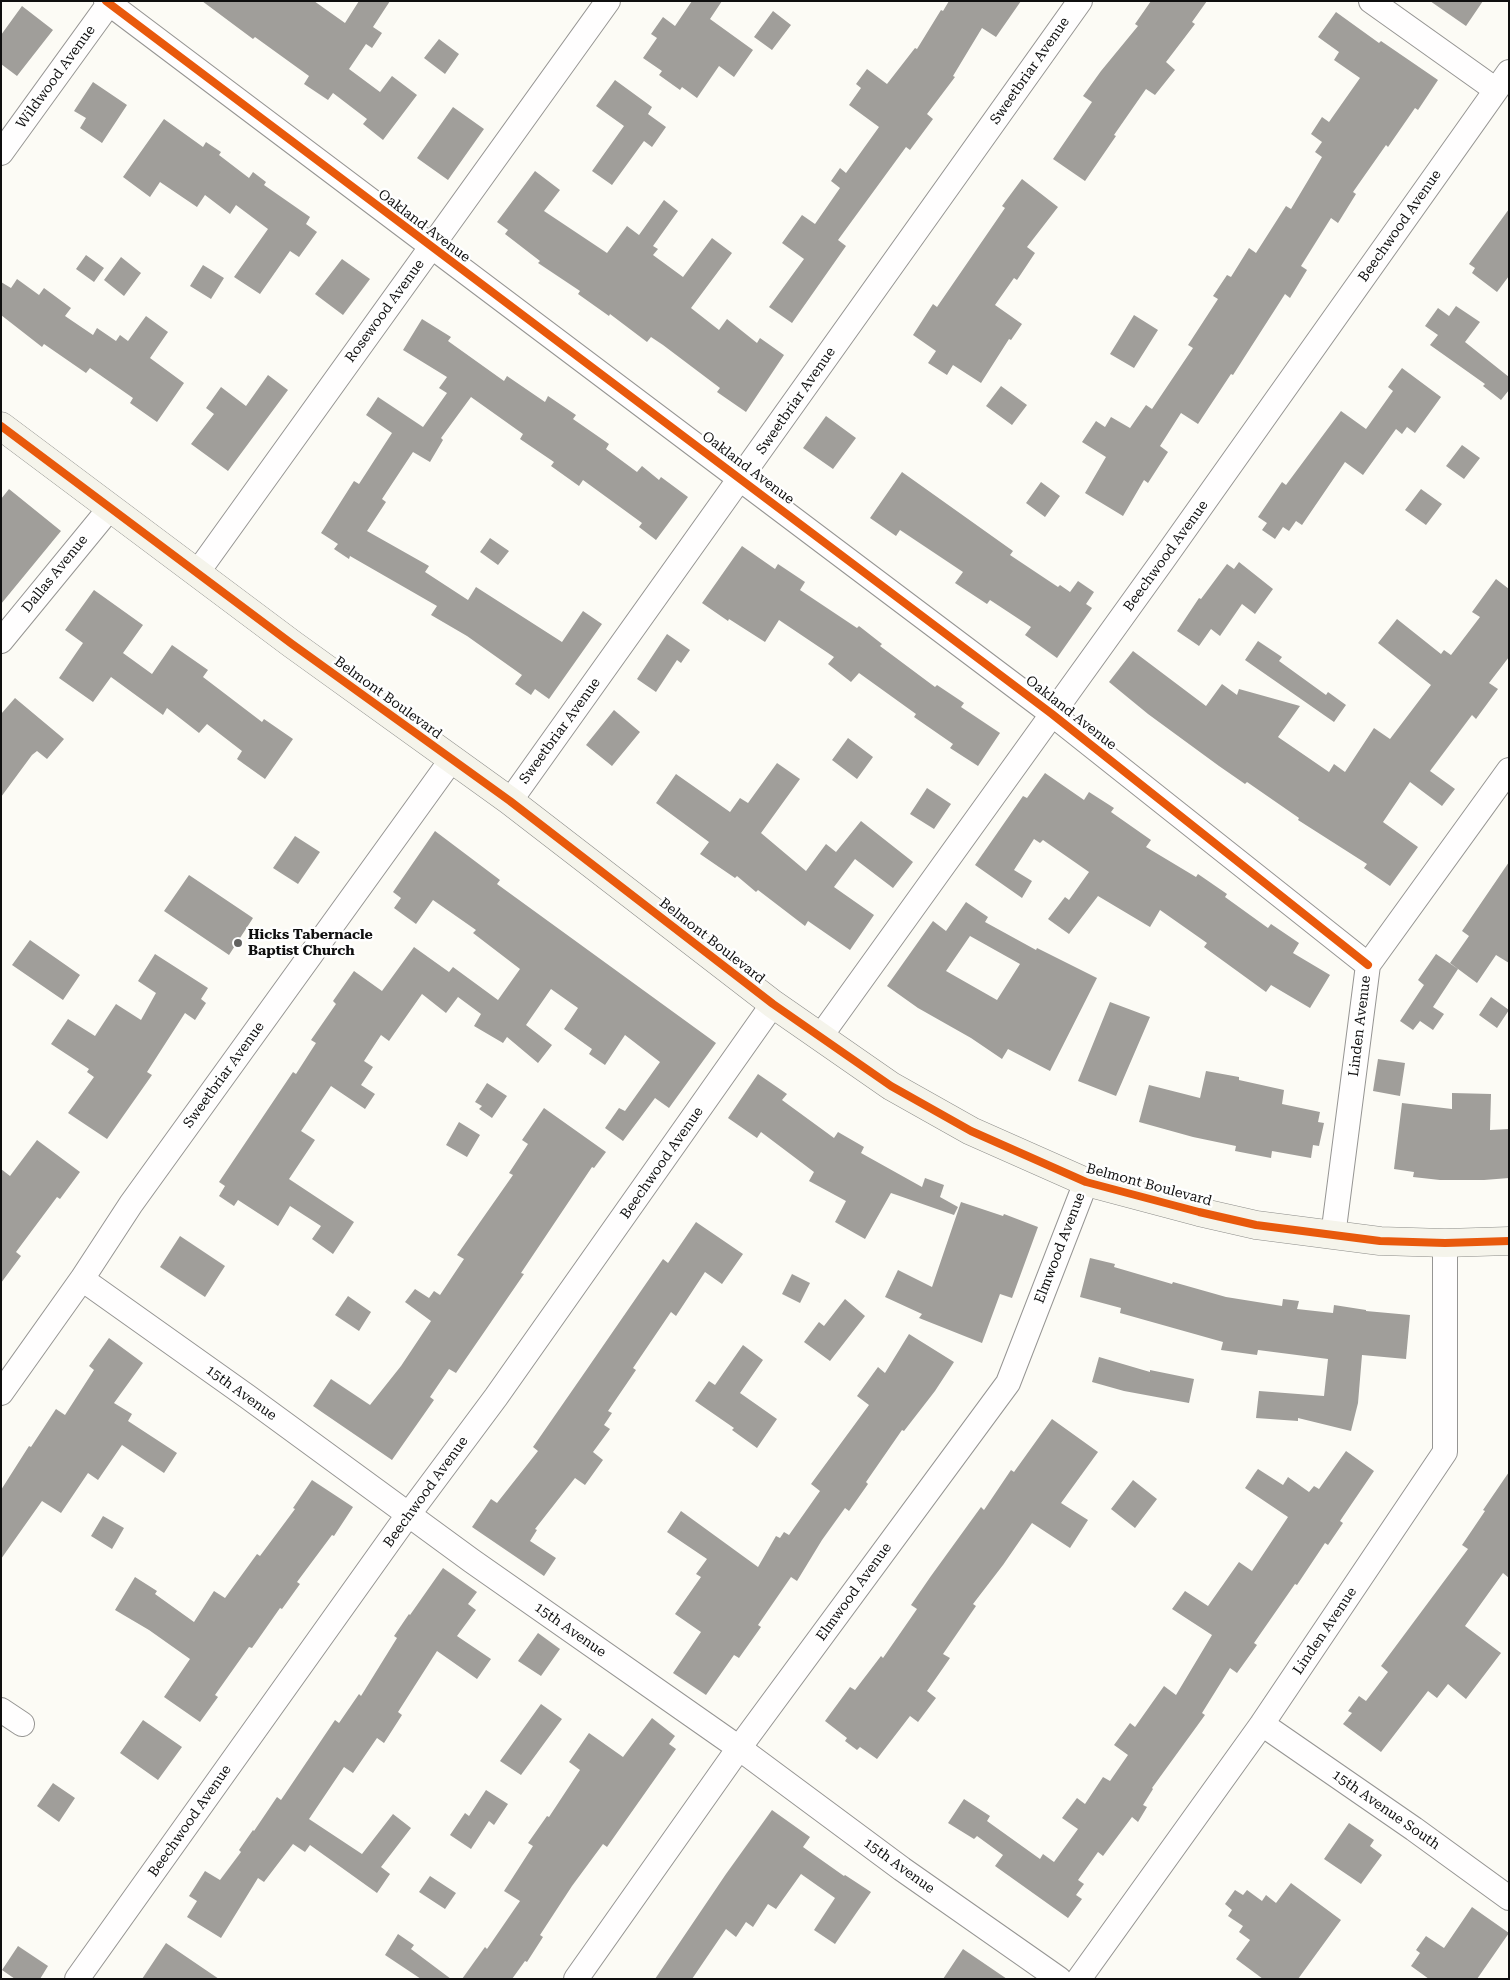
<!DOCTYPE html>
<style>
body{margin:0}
#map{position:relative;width:1510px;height:1980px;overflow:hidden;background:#fcfbf5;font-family:"Roboto Serif",serif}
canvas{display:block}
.frame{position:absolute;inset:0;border:2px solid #0f0f0f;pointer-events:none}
</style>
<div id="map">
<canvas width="1510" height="1980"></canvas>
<div class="frame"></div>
</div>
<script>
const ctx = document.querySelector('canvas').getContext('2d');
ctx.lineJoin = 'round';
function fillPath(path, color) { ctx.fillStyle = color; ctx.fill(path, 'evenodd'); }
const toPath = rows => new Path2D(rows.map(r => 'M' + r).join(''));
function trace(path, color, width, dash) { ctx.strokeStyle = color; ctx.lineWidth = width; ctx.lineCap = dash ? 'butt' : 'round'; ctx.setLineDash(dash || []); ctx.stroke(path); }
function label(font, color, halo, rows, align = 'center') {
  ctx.font = font + ' "Roboto Serif",serif'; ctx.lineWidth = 5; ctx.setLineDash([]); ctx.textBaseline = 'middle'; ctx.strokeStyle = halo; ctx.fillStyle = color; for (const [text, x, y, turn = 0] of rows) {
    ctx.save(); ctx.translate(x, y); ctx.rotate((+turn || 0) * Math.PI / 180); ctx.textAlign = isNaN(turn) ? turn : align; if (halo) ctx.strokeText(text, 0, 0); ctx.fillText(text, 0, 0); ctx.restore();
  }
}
const building = toPath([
 [202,1,314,1,345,23,359,1,390,1,373,27,382,33,372,48,366,44,349,69,380,92,392,76,417,95,383,140,363,124,367,119,333,93,328,100,304,84,309,76,255,37,253,39],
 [692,1,722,1,710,19,753,50,734,77,719,66,697,98,682,87,680,90,659,75,662,71,643,58,657,38,651,34,663,17,675,26],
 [949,1,1021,1,996,37,982,28,953,76,955,77,927,114,933,119,910,150,906,147,838,240,846,246,792,323,769,307,804,259,782,243,802,215,815,224,840,188,831,181,840,168,846,173,879,127,849,105,861,88,856,84,867,69,887,84,915,48,917,49,941,10,943,11],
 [1151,1,1207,1,1192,22,1195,24,1166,62,1175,70,1155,95,1146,89,1114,135,1116,136,1085,181,1053,159,1092,102,1083,96,1101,71,1138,26,1135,24],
 [1430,1,1483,1,1466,26],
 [22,6,53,30,17,76,1,64,1,35],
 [773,11,791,25,772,50,754,37],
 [1336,12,1379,43,1381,41,1438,80,1418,110,1415,108,1388,147,1386,145,1353,192,1356,194,1338,223,1331,218,1301,266,1307,270,1290,298,1285,294,1233,375,1231,374,1198,424,1181,413,1160,446,1168,452,1148,483,1144,480,1123,516,1085,493,1106,457,1082,442,1096,421,1105,427,1111,417,1130,428,1146,405,1152,409,1193,348,1188,345,1218,299,1213,296,1227,275,1231,277,1249,248,1256,253,1286,206,1291,209,1322,157,1315,152,1322,142,1311,134,1322,117,1329,122,1360,78,1334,60,1339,52,1318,37],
 [439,39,459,54,445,74,424,58],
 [615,80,652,107,648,114,666,127,652,147,644,141,612,185,592,171,624,126,596,106],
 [93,82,127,105,102,143,80,128,86,118,74,111],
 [453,107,484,129,448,180,417,158],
 [164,119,203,147,206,142,221,152,219,155,249,178,253,172,266,182,264,185,310,217,306,224,317,232,299,257,290,251,260,294,234,277,268,229,236,205,230,214,205,195,197,207,160,182,150,197,123,177],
 [535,171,560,190,544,211,607,253,627,226,639,235,664,200,678,211,653,246,658,249,653,255,683,277,712,238,732,253,691,308,719,330,727,319,757,343,760,338,784,355,746,412,717,392,720,388,663,345,651,337,647,342,610,314,609,316,578,294,580,291,538,263,540,261,505,234,508,230,497,222],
 [1022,179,1058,207,1027,247,1035,253,1017,280,1014,278,995,305,1022,324,1011,340,1009,339,981,383,953,365,947,375,928,363,936,351,913,335,933,304,937,307,1005,208,1002,206],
 [1509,209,1509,276,1497,292,1472,273,1475,268,1469,264],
 [86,255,104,268,94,282,76,269],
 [121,257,141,273,124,296,104,280],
 [342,259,370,279,343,315,315,294],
 [203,265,224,278,211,299,190,286],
 [17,279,39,295,44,288,71,308,65,316,93,335,97,328,116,341,120,335,128,341,146,316,168,332,150,358,184,383,157,422,130,403,133,398,90,368,86,373,44,344,42,347,1,315,1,282,11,288],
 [1456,306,1480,322,1465,342,1509,377,1509,390,1501,400,1483,386,1485,384,1430,345,1438,335,1425,326,1438,308,1449,316],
 [1134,315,1158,330,1134,368,1110,354],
 [422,319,451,337,448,341,504,381,507,376,545,402,548,396,576,415,573,419,609,444,606,449,637,472,642,466,659,480,661,477,688,497,656,540,639,527,642,523,583,480,579,486,551,466,554,462,520,439,523,434,471,397,441,438,443,440,430,462,413,452,382,499,386,502,367,531,429,566,425,572,468,600,476,587,562,642,583,611,602,624,549,699,535,689,531,695,515,684,522,675,467,636,431,615,437,606,350,556,349,559,334,549,338,544,321,533,354,481,359,484,392,433,366,415,378,397,423,427,447,393,439,388,447,377,403,350],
 [1402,368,1441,397,1415,433,1407,427,1402,434,1396,429,1363,475,1345,462,1302,525,1296,521,1289,531,1283,527,1275,539,1262,530,1267,523,1258,517,1282,482,1286,485,1341,411,1366,429,1393,391,1388,387],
 [268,375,288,390,228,471,191,444,214,414,206,408,221,387,246,406],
 [1001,386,1027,405,1012,425,986,406],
 [826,416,856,438,833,469,803,448],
 [1462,445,1480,458,1464,479,1446,466],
 [902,472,1013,551,1010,555,1058,587,1060,585,1070,592,1078,581,1094,592,1086,604,1092,608,1057,658,1025,635,1031,627,990,600,987,604,955,583,963,572,900,530,896,536,870,518],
 [1041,482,1060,496,1045,517,1026,503],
 [9,489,61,531,1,604,1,499],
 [1421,489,1442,504,1426,525,1405,510],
 [490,538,509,551,498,565,480,552],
 [742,546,775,569,778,564,805,582,800,590,857,628,859,626,882,644,880,646,935,687,937,685,964,703,961,707,1000,733,978,766,950,748,953,744,914,717,916,714,859,673,851,682,828,664,834,657,779,620,765,642,729,619,728,621,702,603],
 [1239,562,1273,589,1255,614,1242,604,1220,636,1211,629,1199,646,1177,631,1199,598,1201,599,1227,564,1234,569],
 [1496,579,1509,589,1509,657,1489,683,1498,689,1476,719,1472,715,1430,771,1455,789,1442,806,1410,782,1383,822,1418,847,1390,886,1364,868,1367,864,1298,820,1299,818,1247,782,1245,784,1219,766,1148,714,1109,682,1133,651,1206,706,1222,684,1237,695,1239,689,1300,706,1278,737,1329,772,1334,764,1345,772,1374,728,1390,739,1431,685,1378,643,1397,619,1441,654,1444,650,1451,655,1480,617,1472,612],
 [94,590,143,625,123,653,152,674,172,645,208,670,203,677,262,722,264,719,293,739,265,779,237,759,242,751,207,724,199,733,167,708,163,715,111,677,93,702,59,678,83,643,65,630],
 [667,634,690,650,681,663,677,660,656,692,637,679],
 [1258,641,1282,657,1279,661,1326,695,1328,692,1346,705,1334,722,1245,660],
 [15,698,64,739,47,759,37,751,32,755,1,797,1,714],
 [614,710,640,732,612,766,586,745],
 [848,738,873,757,857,779,832,760],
 [777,763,800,779,761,833,806,871,826,844,836,852,861,821,913,862,893,888,855,859,834,887,874,915,850,950,808,921,805,926,758,890,756,892,737,876,735,878,700,854,709,842,656,803,676,774,730,812,740,798,748,803],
 [1045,773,1084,800,1089,792,1114,808,1111,812,1151,840,1146,847,1196,877,1198,874,1227,894,1225,897,1268,928,1271,924,1299,943,1293,953,1330,975,1310,1008,1271,985,1266,992,1204,947,1207,943,1160,910,1150,927,1098,896,1069,934,1048,919,1065,897,1069,900,1089,872,1043,840,1040,843,1034,839,1014,870,1032,881,1022,898,975,865,1023,796,1027,798],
 [927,788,951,804,934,829,910,814],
 [435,831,500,880,497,884,716,1043,669,1108,655,1098,623,1141,605,1128,619,1108,625,1111,660,1062,625,1035,605,1065,589,1054,592,1049,564,1029,578,1008,551,989,526,1025,552,1045,538,1063,507,1037,503,1043,474,1026,481,1014,458,997,446,1013,422,994,389,1041,381,1035,364,1061,373,1067,361,1085,375,1094,365,1109,331,1086,301,1131,315,1140,289,1179,354,1222,333,1254,312,1239,321,1226,290,1206,278,1226,238,1200,234,1206,219,1196,225,1186,219,1182,293,1072,296,1074,316,1043,311,1040,336,1004,333,1001,354,971,382,991,414,947,449,972,453,967,498,1000,520,969,473,933,476,930,433,900,416,924,394,908,401,898,393,892],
 [295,836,320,852,298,884,273,868],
 [1509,862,1509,963,1496,955,1477,983,1450,963,1469,936,1462,931],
 [189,875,253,918,229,955,164,911],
 [966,902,988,917,985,922,1036,950,1037,948,1097,978,1050,1071,1008,1049,1002,1059,971,1038,918,1008,887,986,933,921,946,931],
 [970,936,1020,964,997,1000,946,971],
 [30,940,80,975,63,1000,12,965],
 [155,954,208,988,201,999,206,1003,195,1020,185,1013,147,1072,152,1075,107,1139,68,1113,94,1077,87,1072,89,1069,51,1044,68,1019,95,1036,116,1004,141,1020,156,993,138,981],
 [1436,954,1458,969,1433,1007,1444,1014,1433,1030,1420,1021,1413,1030,1400,1021,1424,985,1418,980],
 [1491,997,1509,1010,1497,1028,1479,1015],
 [1110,1002,1150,1017,1116,1096,1078,1081],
 [1378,1059,1405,1063,1400,1096,1373,1091],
 [1206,1071,1239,1077,1239,1080,1284,1090,1282,1104,1320,1112,1318,1122,1324,1123,1319,1146,1313,1145,1311,1158,1272,1151,1271,1158,1235,1151,1236,1146,1193,1137,1139,1122,1149,1085,1200,1098],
 [758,1074,787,1094,782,1100,834,1138,838,1132,864,1147,861,1153,922,1187,925,1178,944,1185,940,1197,958,1207,954,1215,891,1193,865,1239,835,1222,846,1201,809,1181,814,1172,761,1132,757,1138,728,1118],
 [487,1083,507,1096,492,1118,479,1109,482,1106,475,1102],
 [1452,1093,1491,1094,1490,1130,1509,1129,1509,1178,1484,1180,1440,1180,1413,1177,1414,1172,1394,1169,1402,1103,1452,1109],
 [544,1108,606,1152,594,1168,592,1167,521,1273,524,1274,456,1373,449,1369,430,1397,434,1400,392,1460,313,1406,331,1379,370,1405,401,1366,431,1321,405,1302,415,1289,429,1298,434,1291,440,1295,464,1259,457,1255,513,1175,509,1173,528,1144,522,1140],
 [459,1122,480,1135,467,1157,446,1145],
 [37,1140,80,1172,60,1199,57,1197,16,1252,21,1256,1,1283,1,1169,10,1176],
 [961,1202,1003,1216,1004,1214,1038,1227,1012,1298,1000,1294,982,1343,919,1318,922,1314,885,1297,898,1270,932,1287],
 [696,1222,743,1254,722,1284,705,1272,676,1316,671,1312,633,1368,636,1370,608,1411,612,1413,604,1425,610,1429,593,1452,603,1460,585,1485,575,1478,535,1529,537,1530,530,1541,556,1558,544,1576,472,1527,491,1499,497,1503,538,1451,533,1447,585,1372,663,1259,668,1263],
 [180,1236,225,1266,205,1297,160,1267],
 [1090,1258,1115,1264,1114,1267,1172,1284,1173,1282,1226,1297,1282,1306,1283,1299,1299,1301,1297,1309,1333,1313,1334,1305,1366,1310,1366,1311,1410,1315,1406,1359,1362,1355,1358,1403,1351,1431,1298,1418,1298,1421,1256,1418,1259,1391,1324,1396,1328,1359,1258,1350,1257,1355,1221,1350,1223,1342,1120,1313,1121,1308,1080,1297],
 [792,1274,810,1283,800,1303,782,1294],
 [348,1296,371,1312,359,1331,335,1315],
 [845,1299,865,1316,830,1361,804,1342,819,1322,824,1326],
 [909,1334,954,1362,935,1391,904,1431,902,1430,866,1482,868,1484,849,1511,845,1508,822,1540,797,1581,791,1577,758,1625,761,1627,739,1658,734,1655,706,1695,673,1673,701,1632,675,1614,701,1577,696,1574,707,1559,667,1532,681,1511,758,1567,776,1536,780,1538,784,1532,789,1535,820,1491,811,1484,869,1405,857,1396,878,1367,885,1373],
 [109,1338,143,1363,114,1403,132,1414,128,1421,177,1453,164,1473,122,1445,98,1480,88,1473,61,1513,42,1501,1,1559,1,1490,29,1446,31,1447,56,1409,65,1415,94,1370,89,1366],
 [743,1345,763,1360,740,1393,777,1419,757,1448,732,1430,734,1428,695,1401,709,1381,715,1385],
 [1099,1357,1150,1372,1150,1370,1194,1379,1189,1403,1124,1391,1092,1382],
 [1052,1419,1098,1452,1061,1503,1088,1520,1070,1548,1032,1523,1003,1565,973,1604,976,1606,943,1654,950,1658,927,1691,936,1698,918,1722,910,1716,877,1759,860,1747,857,1750,845,1741,847,1738,825,1721,850,1687,855,1690,881,1656,883,1658,917,1609,911,1605,931,1576,981,1507,984,1510,1011,1470,1014,1472],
 [1346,1451,1374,1471,1340,1521,1343,1523,1328,1545,1325,1543,1297,1585,1295,1584,1254,1643,1257,1645,1237,1673,1230,1668,1202,1713,1205,1715,1152,1788,1153,1789,1143,1805,1147,1807,1138,1822,1132,1817,1103,1856,1098,1852,1078,1880,1084,1884,1076,1895,1082,1899,1068,1918,995,1866,1003,1855,977,1836,974,1839,948,1823,964,1799,990,1816,987,1821,1040,1859,1043,1854,1054,1862,1078,1829,1062,1818,1077,1798,1085,1804,1103,1777,1110,1781,1128,1755,1114,1745,1130,1723,1135,1727,1164,1686,1176,1695,1212,1635,1172,1609,1185,1591,1208,1606,1239,1562,1252,1571,1288,1517,1245,1488,1255,1473,1258,1469,1283,1485,1288,1477,1309,1492,1314,1486,1319,1489],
 [1509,1472,1509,1578,1503,1573,1465,1626,1501,1653,1466,1699,1448,1684,1437,1698,1428,1691,1381,1752,1343,1724,1352,1713,1348,1711,1359,1696,1366,1701,1388,1672,1381,1666,1468,1549,1462,1545,1485,1511,1483,1510],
 [312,1480,353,1507,334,1536,332,1535,297,1582,300,1584,282,1609,280,1608,252,1648,249,1647,215,1695,218,1697,200,1722,164,1697,190,1659,149,1630,115,1610,135,1577,157,1591,155,1594,194,1622,214,1591,225,1598,257,1554,260,1556,295,1509,293,1508],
 [1133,1480,1157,1499,1135,1528,1111,1509],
 [103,1516,124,1528,112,1549,91,1536],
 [443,1568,477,1592,468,1604,476,1610,457,1636,491,1659,477,1679,437,1651,398,1712,402,1715,384,1743,377,1738,353,1773,344,1767,309,1819,362,1854,393,1814,411,1828,381,1867,390,1874,377,1893,310,1845,305,1852,293,1844,264,1882,258,1878,221,1938,187,1917,197,1901,189,1896,205,1871,220,1880,241,1852,239,1850,253,1830,254,1831,277,1797,281,1800,335,1720,339,1723,359,1694,361,1696,397,1638,394,1636,409,1614,410,1615],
 [538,1633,560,1649,541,1676,518,1661],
 [541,1704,562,1719,521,1775,500,1761],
 [652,1718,675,1736,669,1744,676,1749,607,1847,603,1844,572,1886,540,1935,543,1937,527,1962,525,1961,512,1979,462,1979,485,1947,487,1949,520,1901,504,1891,533,1846,528,1843,547,1816,549,1817,580,1770,569,1762,589,1733,623,1757],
 [143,1720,182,1747,158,1780,120,1753],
 [53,1783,75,1798,59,1822,37,1806],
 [486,1790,508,1804,494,1825,489,1821,471,1849,450,1835,465,1813,469,1816],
 [772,1810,810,1837,803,1847,844,1876,845,1875,871,1892,857,1912,835,1944,814,1930,835,1898,801,1874,776,1909,768,1904,753,1927,746,1922,736,1937,726,1929,692,1979,655,1979,726,1874],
 [1349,1823,1374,1840,1370,1846,1382,1855,1361,1884,1324,1859],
 [430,1876,456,1893,445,1909,419,1892],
 [1291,1883,1341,1920,1298,1979,1263,1979,1236,1959,1250,1940,1239,1932,1243,1926,1228,1916,1232,1910,1225,1904,1235,1890,1243,1895,1247,1890,1262,1901,1266,1895,1276,1903],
 [1472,1907,1509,1933,1477,1979,1429,1979,1411,1966,1420,1953,1416,1950,1426,1936,1444,1948],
 [398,1934,414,1945,411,1949,451,1979,421,1979,385,1955],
 [166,1943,219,1979,142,1979],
 [18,1946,48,1966,40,1979,15,1979,2,1970],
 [963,1949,1007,1979,943,1979]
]);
const street = toPath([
 [106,1,1052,714,1368,965],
 [1371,1,1496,90],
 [1,153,111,1],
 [197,573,608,1],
 [1,641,110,508],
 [510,801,1080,1],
 [820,1037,1163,560,1509,72],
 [1333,1236,1368,965,1509,770],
 [82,1279,248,1397,472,1561,739,1748,902,1869,1059,1979],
 [1,1393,82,1279,131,1204,452,759],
 [1,1710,22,1724],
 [1262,1724,1414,1829,1509,1898],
 [77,1979,400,1526,496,1397,773,1004],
 [576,1979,739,1748,1008,1383,1086,1182],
 [1079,1979,1262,1724,1445,1452,1445,1243]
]);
const secondary = toPath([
 [1,426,292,644,510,801,773,1004,891,1086,971,1131,1086,1182,1199,1212,1256,1225,1380,1241,1445,1243,1509,1241]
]);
const cycleway = toPath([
 [106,1,1052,714,1368,965],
 [1,426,292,644,510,801,773,1004,891,1086,971,1131,1086,1182,1199,1212,1256,1225,1380,1241,1445,1243,1509,1241]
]);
const markers = [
 [238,943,5,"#626260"]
];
const streetNames = [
 ["Sweetbriar Avenue",1030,71,-55],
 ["Wildwood Avenue",56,77,-54],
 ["Oakland Avenue",424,226,37],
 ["Beechwood Avenue",1400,226,-55],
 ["Rosewood Avenue",385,311,-54],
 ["Sweetbriar Avenue",796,401,-55],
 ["Oakland Avenue",748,468,37],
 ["Beechwood Avenue",1166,556,-54],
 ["Dallas Avenue",55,574,-51],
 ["Belmont Boulevard",388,698,36],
 ["Oakland Avenue",1071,713,38],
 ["Sweetbriar Avenue",560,731,-54],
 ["Belmont Boulevard",712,941,38],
 ["Linden Avenue",1360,1026,-83],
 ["Sweetbriar Avenue",224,1075,-54],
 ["Beechwood Avenue",662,1163,-55],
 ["Belmont Boulevard",1149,1185,15],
 ["Elmwood Avenue",1060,1248,-69],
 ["15th Avenue",241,1393,36],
 ["Beechwood Avenue",426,1492,-54],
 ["Elmwood Avenue",854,1592,-54],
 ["15th Avenue",570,1630,35],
 ["Linden Avenue",1325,1631,-56],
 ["15th Avenue South",1386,1810,35],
 ["Beechwood Avenue",190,1821,-55],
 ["15th Avenue",899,1866,36]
];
const poiNames = [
 ["Hicks Tabernacle",248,935],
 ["Baptist Church",248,951]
];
fillPath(building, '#a09e9a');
trace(street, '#969593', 26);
trace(secondary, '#8c8c89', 29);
trace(street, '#fffefe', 24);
trace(secondary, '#f5f4eb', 28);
trace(cycleway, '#e8590c', 8);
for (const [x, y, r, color] of markers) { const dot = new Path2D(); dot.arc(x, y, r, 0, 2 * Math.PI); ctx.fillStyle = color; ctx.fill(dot); trace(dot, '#fff', 2); }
label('14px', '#0f0f0f', '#fff', streetNames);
label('bold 14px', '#0f0f0f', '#fff', poiNames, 'left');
</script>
